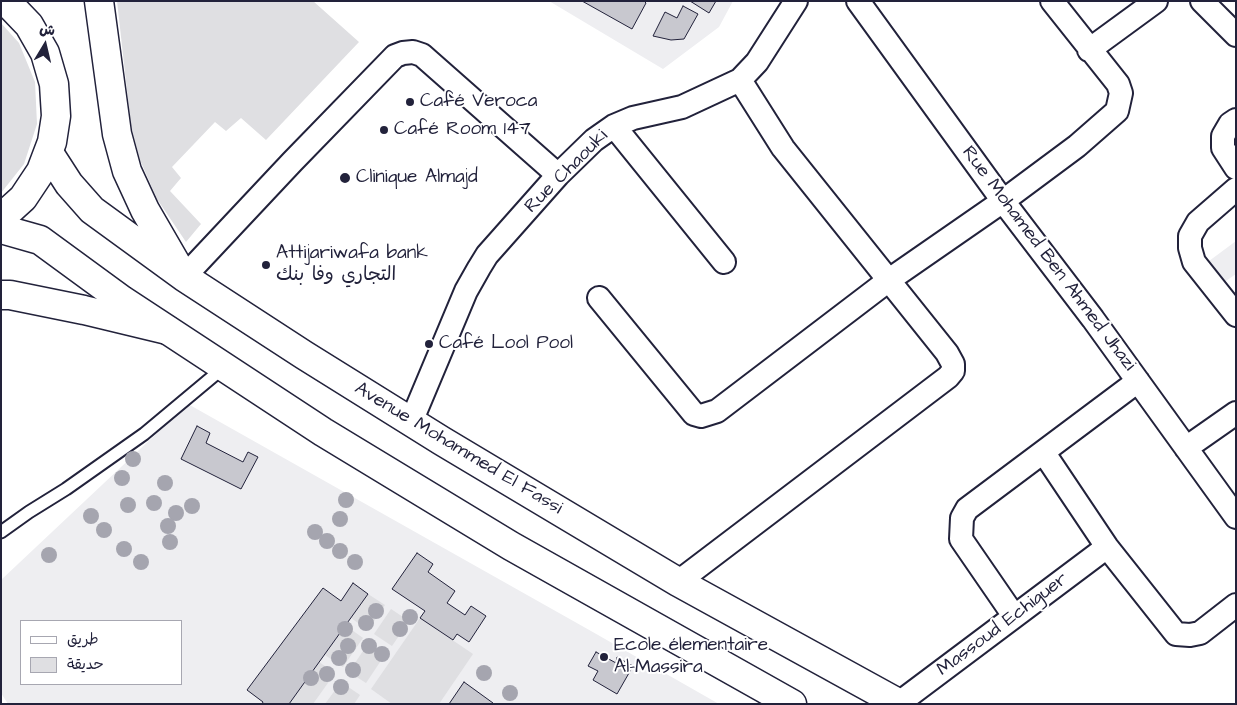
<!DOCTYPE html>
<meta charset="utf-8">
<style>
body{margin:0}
#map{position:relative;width:1237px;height:705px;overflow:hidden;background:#fff;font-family:"Architects Daughter","Playpen Sans Arabic",sans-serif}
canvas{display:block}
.frame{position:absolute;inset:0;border:2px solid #22223b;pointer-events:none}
.legend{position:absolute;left:20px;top:620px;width:162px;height:65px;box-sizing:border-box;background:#fff;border:1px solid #a7a7b1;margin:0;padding:6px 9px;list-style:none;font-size:15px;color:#22223b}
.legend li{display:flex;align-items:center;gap:10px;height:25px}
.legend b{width:25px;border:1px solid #a7a7b1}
.north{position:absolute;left:20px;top:20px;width:50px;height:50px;-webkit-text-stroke:4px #fff;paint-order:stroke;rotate:9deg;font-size:14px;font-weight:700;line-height:20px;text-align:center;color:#22223b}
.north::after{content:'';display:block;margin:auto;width:18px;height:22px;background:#22223b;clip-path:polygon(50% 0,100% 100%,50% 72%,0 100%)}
</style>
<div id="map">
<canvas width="1237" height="705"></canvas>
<div class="frame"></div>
<ul class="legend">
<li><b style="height:6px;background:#fff"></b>طريق</li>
<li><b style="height:14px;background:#dfdfe2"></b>حديقة</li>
</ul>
<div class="north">ش</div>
</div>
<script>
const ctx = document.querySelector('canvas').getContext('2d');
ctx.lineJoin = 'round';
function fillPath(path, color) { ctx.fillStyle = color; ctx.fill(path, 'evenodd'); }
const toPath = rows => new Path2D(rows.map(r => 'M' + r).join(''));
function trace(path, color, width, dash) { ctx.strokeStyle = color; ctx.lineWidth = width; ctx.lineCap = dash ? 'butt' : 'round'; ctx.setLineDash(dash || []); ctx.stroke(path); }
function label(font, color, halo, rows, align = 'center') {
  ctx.font = font + ' "Architects Daughter","Playpen Sans Arabic",sans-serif'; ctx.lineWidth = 4; ctx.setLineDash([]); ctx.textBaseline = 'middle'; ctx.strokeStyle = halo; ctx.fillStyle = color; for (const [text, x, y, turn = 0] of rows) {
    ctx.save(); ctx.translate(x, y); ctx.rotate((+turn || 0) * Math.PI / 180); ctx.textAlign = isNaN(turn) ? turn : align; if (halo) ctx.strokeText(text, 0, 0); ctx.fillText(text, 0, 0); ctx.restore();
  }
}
const built = toPath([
 [549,1,733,1,719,27,663,69],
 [1236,241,1236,274,1220,285,1205,264],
 [188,404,591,631,719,704,8,704,1,693,1,580],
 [21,621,181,621,181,684,21,684]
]);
const green = toPath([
 [117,1,313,1,359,42,266,140,241,118,226,131,215,122,172,167,181,178,170,191,201,224,186,242,157,199,140,160,131,126],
 [1,23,19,43,35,82,37,124,24,164,1,193],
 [368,594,385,605,368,630,351,618],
 [391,609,409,621,392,646,374,634],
 [420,618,473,654,439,704,392,704,371,689],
 [345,625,363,638,343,667,325,655],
 [369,642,386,653,366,683,349,672],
 [319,662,335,673,313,704,289,704],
 [341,682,360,695,354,704,325,704]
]);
const building = toPath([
 [582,1,644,1,646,3,632,29,582,1],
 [690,1,716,1,709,13,690,1],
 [683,6,698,14,684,39,671,40,653,36,665,12,677,18,683,6],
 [197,426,210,433,206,443,243,462,248,452,258,457,241,489,181,459,197,426],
 [417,553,433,564,428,572,455,591,447,603,465,615,471,606,486,616,469,642,457,634,453,640,420,618,425,611,392,589,417,553],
 [353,583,368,594,289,704,262,704,263,702,247,690,323,588,341,601,353,583],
 [596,652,616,663,617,657,633,666,617,694,593,680,598,671,588,666,596,652],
 [464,682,493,703,493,704,449,704,464,682]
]);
const service = toPath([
 [1,532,29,512,66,489,144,434,223,368]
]);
const minor = toPath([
 [858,1,1003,201,1093,319,1236,517],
 [1202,1,1236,35],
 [1089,50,1156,1],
 [1236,120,1230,124,1223,136,1223,148,1236,168],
 [614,126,724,262],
 [1236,189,1198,222,1190,236,1190,248,1194,262,1236,315],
 [184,277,292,162,395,56,403,53,413,52,422,55,558,175],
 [599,298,694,414,701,416,717,411,889,280,1003,201,1077,146,1117,111,1121,93,1118,84,1052,1],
 [411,422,466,291,479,268,487,255,558,175,594,140,614,126,633,118,682,107,740,80,757,62,796,1],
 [1186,448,1236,413],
 [1044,453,1107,547,1176,634,1190,635,1200,633,1236,605],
 [678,582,948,377,953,371,953,364,947,353,783,148,740,80],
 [1014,616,961,539,962,518,967,509,1138,381],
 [899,703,1107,547]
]);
const secondary = toPath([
 [99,1,117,134,127,171,145,210,178,267],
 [49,153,69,184,92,210,184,277,304,355,442,441,678,582,900,704],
 [1,229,40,240,122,300,323,432,511,546,792,704]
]);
const trunk = toPath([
 [1,218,23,198,41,171,52,142,56,116,54,84,45,53,29,25,6,1],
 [1,295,10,295,84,310,167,330]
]);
const trees = [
 [133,459],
 [122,478],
 [165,483],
 [346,500],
 [154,503],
 [128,505],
 [192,506],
 [176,513],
 [91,516],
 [340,519],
 [168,526],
 [104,530],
 [315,532],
 [327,541],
 [170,542],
 [124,549],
 [340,551],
 [49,555],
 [141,562],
 [355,562],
 [376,611],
 [410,617],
 [366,623],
 [345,629],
 [400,629],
 [348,646],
 [369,646],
 [382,654],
 [339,658],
 [353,670],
 [484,673],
 [327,674],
 [311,678],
 [341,687],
 [510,693]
];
const markers = [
 [410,102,5,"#22223b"],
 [384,130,5,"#22223b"],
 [345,178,6,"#22223b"],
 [266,265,5,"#22223b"],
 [429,344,5,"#22223b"],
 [604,657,5,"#22223b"]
];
const poiNames = [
 ["Café Veroca",420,102],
 ["Café Room 147",394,130],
 ["Clinique Almajd",356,178],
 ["Attijariwafa bank",276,254],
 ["التجاري وفا بنك",276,276],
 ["Café Lool Pool",439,344],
 ["Ecole élementaire",614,646],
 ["Al-Massira",614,668]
];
const streetNames = [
 ["Rue Chaouki",567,172,-45],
 ["Rue Mohamed Ben Ahmed Jhazi",1048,259,53],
 ["Avenue Mohammed El Fassi",458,449,31],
 ["Massoud Echiguer",1003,625,-37]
];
fillPath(built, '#eeeef1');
fillPath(green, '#dfdfe2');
fillPath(building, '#c8c8cf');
trace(building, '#22223b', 1);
trace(service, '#22223b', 15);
trace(minor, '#22223b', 26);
trace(secondary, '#22223b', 31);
trace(trunk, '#22223b', 31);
trace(service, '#fff', 11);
trace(minor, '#fff', 22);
trace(secondary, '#fff', 28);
trace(trunk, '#fff', 28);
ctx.fillStyle = '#a5a5af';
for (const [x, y] of trees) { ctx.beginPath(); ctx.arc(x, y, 8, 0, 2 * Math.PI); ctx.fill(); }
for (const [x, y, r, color] of markers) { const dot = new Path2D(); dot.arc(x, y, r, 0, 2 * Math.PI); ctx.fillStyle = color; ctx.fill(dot); trace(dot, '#fff', 2); }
label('19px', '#22223b', '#fff', poiNames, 'left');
label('19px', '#22223b', '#fff', streetNames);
</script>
